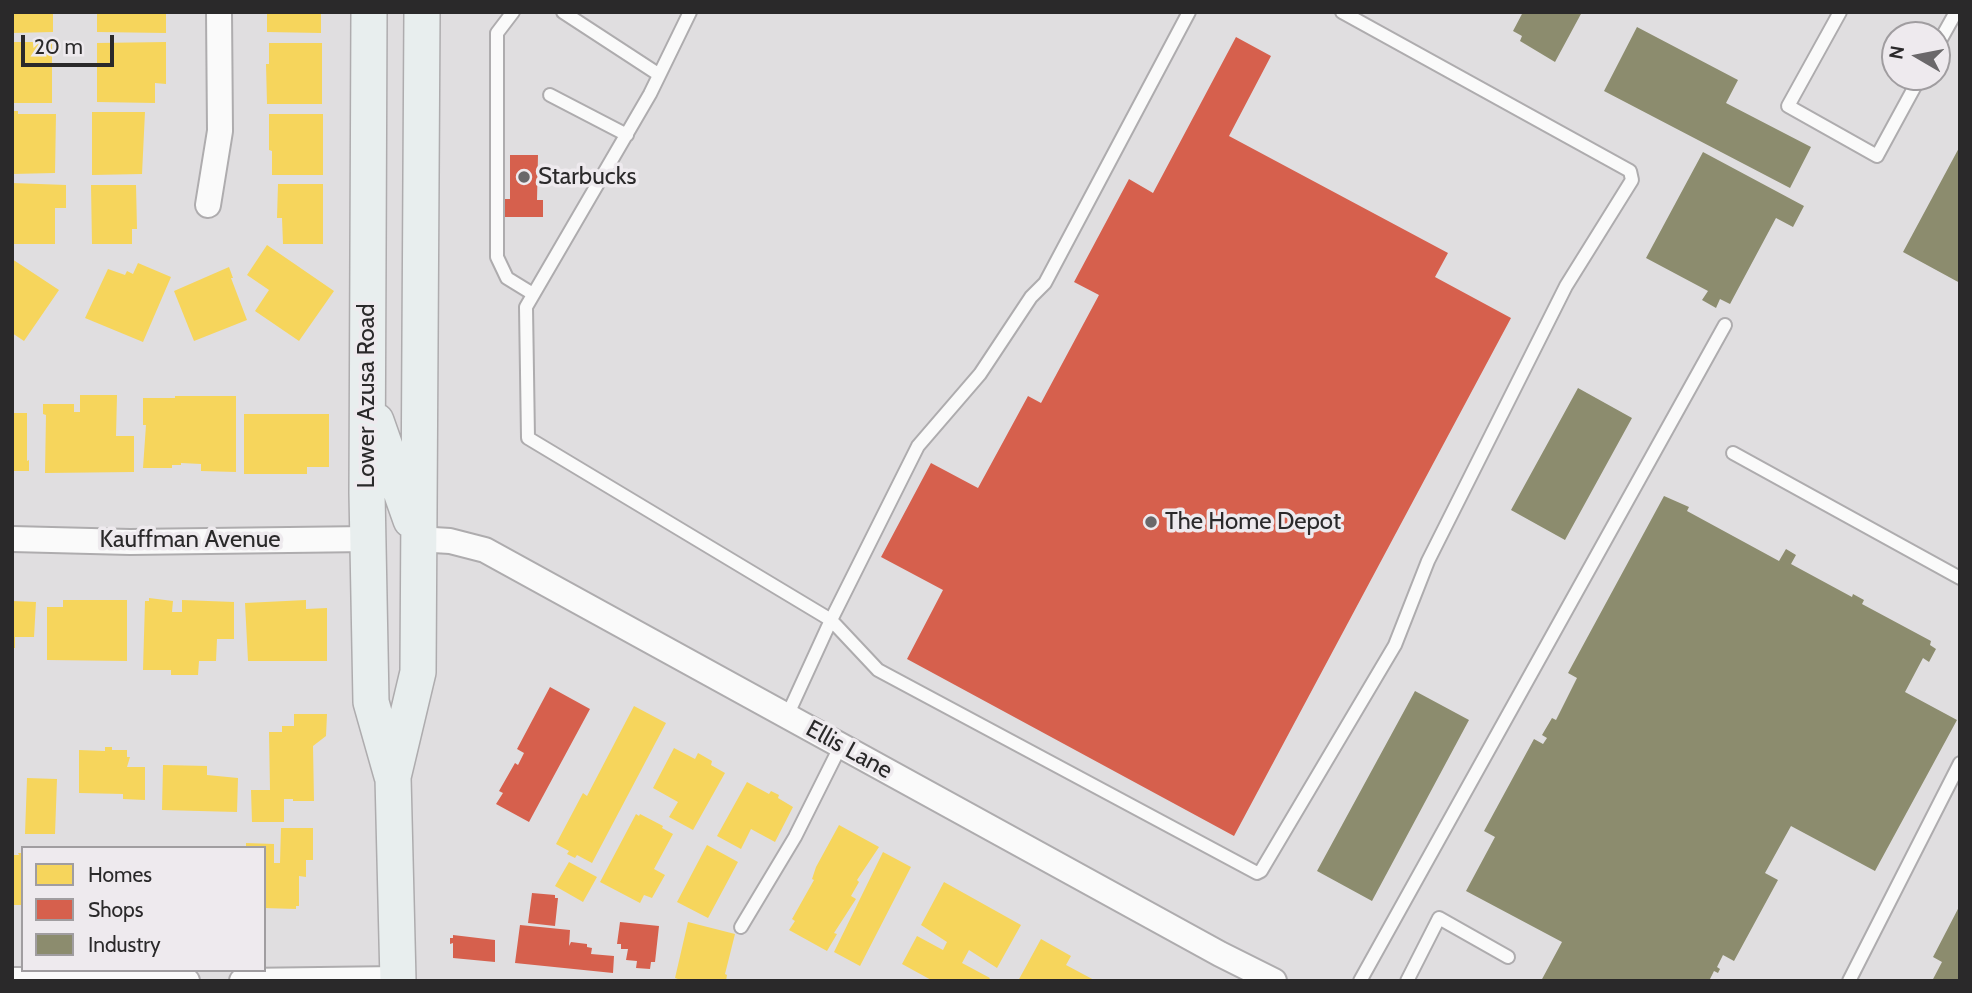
<!DOCTYPE html>
<style>
body{margin:0}
#map{position:relative;width:1972px;height:993px;overflow:hidden;background:#e0dee0;font-family:Cabin,sans-serif}
canvas{display:block}
.frame{position:absolute;inset:0;border:14px solid #2a292a;pointer-events:none}
.legend{position:absolute;left:21px;top:846px;width:245px;height:126px;box-sizing:border-box;background:#eeeaee;border:2px solid #a09da0;margin:0;padding:9px 12px;list-style:none;font-size:21px;color:#2a292a}
.legend li{display:flex;align-items:center;gap:14px;height:35px}
.legend b{width:35px;border:2px solid #a09da0}
.north{position:absolute;left:1881px;top:21px;width:70px;height:70px;box-sizing:border-box;background:#eeeaee;border:2px solid #a09da0;border-radius:50%;rotate:280deg;font-size:19px;font-weight:700;line-height:28px;text-align:center;color:#2a292a}
.north::after{content:'';display:block;margin:auto;width:24px;height:32px;background:#6a686a;clip-path:polygon(50% 0,100% 100%,50% 72%,0 100%)}
.scale{position:absolute;left:21px;top:35px;width:93px;height:32px;box-sizing:border-box;border:4px solid #2a292a;border-top:0;padding-left:9px;font-size:21px;line-height:24px;white-space:nowrap;color:#2a292a;-webkit-text-stroke:5px #eeeaee;paint-order:stroke}
</style>
<div id="map">
<canvas width="1972" height="993"></canvas>
<div class="frame"></div>
<ul class="legend">
<li><b style="height:19px;background:#f6d55c"></b>Homes</li>
<li><b style="height:19px;background:#d6604d"></b>Shops</li>
<li><b style="height:19px;background:#8c8c6e"></b>Industry</li>
</ul>
<div class="north">N</div>
<div class="scale">20 m</div>
</div>
<script>
const ctx = document.querySelector('canvas').getContext('2d');
ctx.lineJoin = 'round';
function fillPath(path, color) { ctx.fillStyle = color; ctx.fill(path, 'evenodd'); }
const toPath = rows => new Path2D(rows.map(r => 'M' + r).join(''));
function trace(path, color, width, dash) { ctx.strokeStyle = color; ctx.lineWidth = width; ctx.lineCap = dash ? 'butt' : 'round'; ctx.setLineDash(dash || []); ctx.stroke(path); }
function label(font, color, halo, rows, align = 'center') {
  ctx.font = font + ' Cabin,sans-serif'; ctx.lineWidth = 7; ctx.setLineDash([]); ctx.textBaseline = 'middle'; ctx.strokeStyle = halo; ctx.fillStyle = color; for (const [text, x, y, turn = 0] of rows) {
    ctx.save(); ctx.translate(x, y); ctx.rotate((+turn || 0) * Math.PI / 180); ctx.textAlign = isNaN(turn) ? turn : align; if (halo) ctx.strokeText(text, 0, 0); ctx.fillText(text, 0, 0); ctx.restore();
  }
}
const homes = toPath([
 [12,12,53,12,53,32,12,33],
 [97,12,166,12,166,33,97,32],
 [267,12,321,12,321,33,267,32],
 [12,42,52,42,52,103,12,103],
 [166,42,166,84,155,83,155,103,97,102,97,43],
 [269,43,322,43,322,104,267,104,266,64,269,64],
 [12,111,18,111,18,114,56,114,55,173,12,174],
 [92,112,145,112,142,174,92,175],
 [269,114,323,114,323,175,272,175,272,151,269,150],
 [12,183,66,185,66,208,55,208,55,244,12,244],
 [278,184,323,184,323,244,283,244,282,218,277,218],
 [91,185,136,185,137,229,132,229,132,244,92,244],
 [267,245,334,291,299,341,255,311,269,290,247,275],
 [12,259,59,290,24,341,12,333],
 [138,263,171,277,143,342,85,318,108,269,125,275,127,271,133,274],
 [229,267,233,278,231,278,247,320,194,341,174,291],
 [80,395,117,395,116,436,134,436,134,472,45,473,46,415,43,414,43,404,74,404,74,412,80,412],
 [175,396,236,396,236,472,201,471,201,464,181,463,181,465,172,465,172,468,143,468,146,425,143,425,143,398,175,398],
 [12,413,27,413,27,461,29,460,29,471,12,471],
 [244,414,329,414,329,467,307,467,307,474,244,474],
 [149,598,173,601,172,612,182,612,182,600,234,602,234,639,217,639,216,661,199,661,198,675,171,675,171,670,143,670,145,601,149,601],
 [63,600,127,600,127,661,47,660,47,607,63,607],
 [306,600,306,609,327,608,327,661,248,661,245,603],
 [12,601,36,602,34,637,15,637,15,648,12,648],
 [634,706,666,723,592,863,577,855,575,858,567,854,569,851,556,844,583,793,587,796],
 [294,714,327,714,326,736,313,746,314,801,293,801,293,799,284,799,284,822,252,822,251,790,270,790,269,732,282,732,282,726,294,726],
 [105,747,112,747,112,750,127,750,127,757,130,757,127,767,145,767,145,800,123,799,123,794,79,793,79,750,105,751],
 [674,748,695,759,698,753,712,761,711,765,725,773,693,830,669,817,678,802,653,788],
 [163,765,207,766,207,775,238,778,237,812,162,810],
 [27,778,57,779,55,834,25,834],
 [747,782,769,794,771,791,779,795,778,798,793,807,775,842,751,829,741,849,717,836],
 [636,814,639,816,640,814,663,826,662,828,673,834,654,869,665,875,652,898,644,895,640,903,600,882],
 [839,825,879,847,857,880,859,882,851,896,856,899,834,933,837,934,827,951,789,930,795,921,792,919,814,880,812,879,816,867],
 [281,828,313,828,313,860,306,860,306,877,299,876,299,906,296,906,296,909,264,908,264,848,246,848,246,843,274,844,274,863,280,863],
 [707,845,738,862,708,918,677,902],
 [883,852,911,867,860,966,834,952],
 [18,853,23,853,23,905,12,905,12,855,19,855],
 [569,862,597,877,583,902,555,886],
 [944,882,1021,925,997,968,969,950,962,963,990,978,988,981,933,981,902,964,917,936,943,950,947,942,921,925],
 [688,922,735,934,725,974,727,975,726,981,683,981,675,978],
 [1041,939,1071,956,1066,965,1096,981,1018,981]
]);
const shops = toPath([
 [1236,37,1271,56,1229,136,1448,253,1435,277,1511,318,1234,836,907,659,943,590,881,557,931,463,978,488,1028,396,1041,403,1099,295,1074,282,1129,179,1153,193],
 [510,155,538,155,537,200,543,200,543,217,503,217,503,199,510,199],
 [550,687,590,709,529,822,496,804,503,793,499,791,515,763,518,765,524,753,517,749],
 [532,893,555,895,555,898,558,898,555,926,528,923],
 [620,922,659,926,655,962,651,962,650,969,636,968,637,961,626,960,628,949,621,949,621,944,617,944],
 [520,925,570,930,569,946,571,942,587,944,587,947,592,948,591,954,614,956,613,973,515,963],
 [453,935,495,940,495,962,453,958,453,943,450,944,450,938,453,938]
]);
const industry = toPath([
 [1523,12,1582,12,1555,62,1520,41,1522,36,1513,31],
 [1637,27,1738,80,1726,103,1811,147,1790,188,1604,91],
 [1960,146,1960,283,1903,252],
 [1703,152,1804,206,1793,227,1776,218,1730,304,1720,299,1716,308,1702,300,1708,291,1646,258],
 [1578,388,1632,418,1565,540,1511,510],
 [1664,496,1689,507,1687,511,1779,561,1786,549,1796,555,1791,564,1852,597,1853,594,1864,600,1862,604,1931,641,1930,645,1936,649,1929,662,1923,658,1905,692,1957,720,1875,871,1791,826,1765,873,1778,880,1734,961,1723,955,1717,967,1720,969,1718,973,1714,971,1709,981,1541,981,1562,942,1466,891,1495,837,1484,831,1534,739,1543,744,1547,738,1542,735,1552,718,1556,720,1577,678,1568,673],
 [1415,691,1469,720,1372,901,1317,871],
 [1960,905,1960,981,1932,981,1942,962,1933,957]
]);
const lane = toPath([
 [513,12,497,33,497,257,507,278,533,294],
 [563,12,658,74],
 [690,12,650,94,526,307,528,438,831,620,787,716],
 [1189,12,1045,283,1031,297,980,374,918,446,831,620,878,670,1257,873,1261,871,1395,645,1428,561,1566,286,1632,180,1630,171,1342,12],
 [1840,12,1788,106,1877,156,1920,77],
 [1937,46,1956,12],
 [550,95,627,135],
 [1733,453,1960,578],
 [741,927,795,837,841,745],
 [1360,981,1725,325],
 [1407,981,1439,918,1508,957],
 [1849,981,1960,763]
]);
const street = toPath([
 [208,205,220,131,219,12],
 [12,539,130,542,368,539],
 [417,539,450,541,485,550,1220,954,1274,981],
 [12,980,187,981],
 [242,981,398,979]
]);
const secondary = toPath([
 [369,12,367,493,371,702,392,776],
 [376,421,411,520],
 [398,981,393,777,418,672,422,12]
]);
const markers = [
 [524,177,7,"#6a686a"],
 [1151,522,7,"#6a686a"]
];
const poiNames = [
 ["Starbucks",538,177],
 ["The Home Depot",1165,522]
];
const streetNames = [
 ["Lower Azusa Road",367,396,-90],
 ["Kauffman Avenue",190,540],
 ["Ellis Lane",849,750,29]
];
fillPath(homes, '#f6d55c');
fillPath(shops, '#d6604d');
fillPath(industry, '#8c8c6e');
trace(lane, '#aeacae', 16);
trace(street, '#aeacae', 28);
trace(secondary, '#aeacae', 38);
trace(lane, '#fafafa', 12);
trace(street, '#fafafa', 24);
trace(secondary, '#e8eeee', 35);
for (const [x, y, r, color] of markers) { const dot = new Path2D(); dot.arc(x, y, r, 0, 2 * Math.PI); ctx.fillStyle = color; ctx.fill(dot); trace(dot, '#eeeaee', 2.5); }
label('24px', '#2a292a', '#eeeaee', poiNames, 'left');
label('24px', '#2a292a', '#eeeaee', streetNames);
</script>
